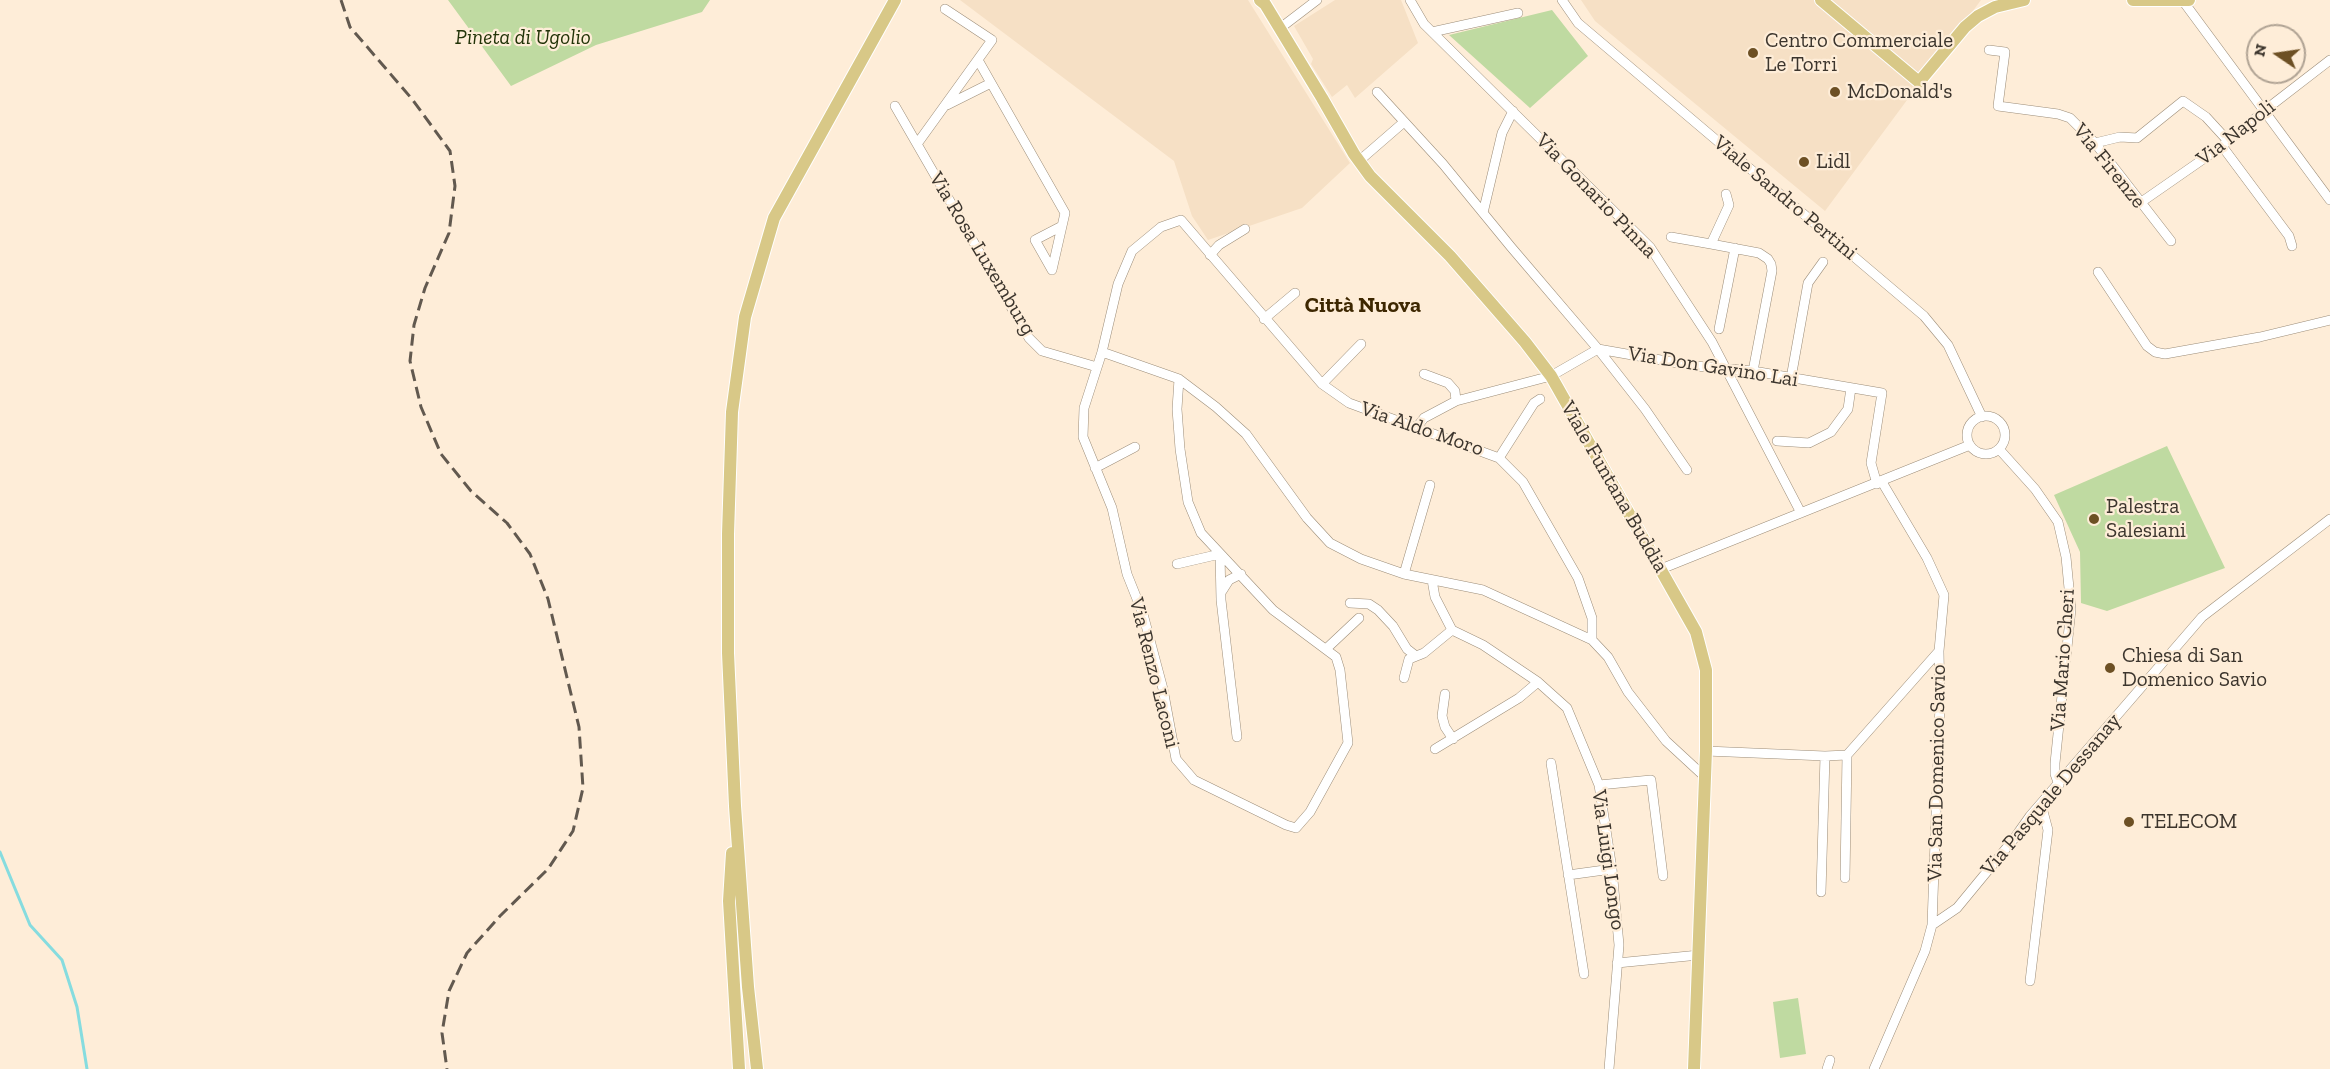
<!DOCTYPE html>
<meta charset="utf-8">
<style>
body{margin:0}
#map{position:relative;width:2330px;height:1069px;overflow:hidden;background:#feedd8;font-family:"Zilla Slab",serif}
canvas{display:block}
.north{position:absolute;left:2246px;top:24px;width:60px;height:60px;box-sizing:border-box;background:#feedd8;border:2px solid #b0a394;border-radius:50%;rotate:283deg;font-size:16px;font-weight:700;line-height:24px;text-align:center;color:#3c352d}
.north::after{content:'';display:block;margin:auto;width:21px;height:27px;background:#6d5024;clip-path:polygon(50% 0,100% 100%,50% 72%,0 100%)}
</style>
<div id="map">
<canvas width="2330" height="1069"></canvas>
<div class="north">N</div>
</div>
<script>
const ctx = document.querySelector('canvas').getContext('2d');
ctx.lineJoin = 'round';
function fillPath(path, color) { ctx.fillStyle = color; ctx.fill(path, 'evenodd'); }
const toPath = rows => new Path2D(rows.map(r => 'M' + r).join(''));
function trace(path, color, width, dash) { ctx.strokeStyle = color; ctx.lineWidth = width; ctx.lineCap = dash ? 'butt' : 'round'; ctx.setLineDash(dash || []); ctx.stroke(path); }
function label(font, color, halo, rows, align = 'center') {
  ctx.font = font + ' "Zilla Slab",serif'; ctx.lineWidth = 4.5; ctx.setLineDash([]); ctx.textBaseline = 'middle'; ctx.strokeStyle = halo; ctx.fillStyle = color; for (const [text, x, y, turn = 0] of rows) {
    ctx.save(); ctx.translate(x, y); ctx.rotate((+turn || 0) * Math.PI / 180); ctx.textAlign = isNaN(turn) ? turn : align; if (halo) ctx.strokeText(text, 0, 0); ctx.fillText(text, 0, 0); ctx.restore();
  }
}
const built = toPath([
 [960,0,1248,0,1350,163,1302,208,1208,240,1192,216,1174,161],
 [1335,0,1401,0,1418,43,1355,98,1347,85,1332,97,1311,64,1313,59,1294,26],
 [1581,0,1981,0,1825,211,1595,21]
]);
const green = toPath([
 [448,0,710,0,702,12,596,45,511,86],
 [1552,10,1588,56,1530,108,1449,35],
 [2167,446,2225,568,2107,611,2081,603,2080,552,2054,495],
 [1798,998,1806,1054,1780,1058,1773,1002]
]);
const stream = toPath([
 [0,852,30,925,62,960,77,1007,87,1069]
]);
const minor = toPath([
 [1410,0,1424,24,1650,247,1712,342,1801,513],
 [1562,0,1578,23,1924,316,1948,345,1982,417],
 [2183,1,2330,200],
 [1279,29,1317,0],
 [1432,32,1518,13],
 [1989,50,2005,52,1998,106,2058,114,2070,118,2095,143,2171,241],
 [978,60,1065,213,1052,270],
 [1377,92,1443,164,1511,247,1598,349,1645,409,1687,470],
 [947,105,991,83],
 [895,106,1029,338,1042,351,1097,367],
 [2095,143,2120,137,2137,138,2183,101,2206,117,2228,141],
 [917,144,992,40,945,9],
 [2222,146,2289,236,2292,246],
 [1359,161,1404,122],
 [1726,194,1729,205,1711,244,1759,253,1768,259,1771,264,1772,271,1753,371],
 [2140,203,2222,146,2264,111,2330,60],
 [1483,213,1502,133,1513,111],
 [1671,237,1711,244],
 [1210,255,1219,245,1245,229],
 [1052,270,1035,240,1062,226],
 [2098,272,2147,346,2155,352,2165,354,2260,337,2330,320],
 [1264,319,1295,293],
 [1719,329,1735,248],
 [1102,352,1179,379,1216,407,1246,434,1307,518,1330,543,1361,559,1404,574,1483,590,1592,640,1608,657,1628,692,1666,741,1705,777],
 [1424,374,1448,383,1455,391,1456,401],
 [1791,378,1808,283,1823,262],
 [1179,379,1177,409,1180,449,1188,502,1201,533,1273,610,1336,657,1340,670,1348,743,1310,812,1296,828,1286,825,1194,780,1176,759,1163,689,1143,614,1127,574,1112,508,1083,437,1084,408,1102,352,1118,284,1132,251,1161,227,1181,220,1322,384,1349,403,1499,458,1523,482,1578,578,1592,618,1592,640],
 [1322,384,1361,344],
 '1967 435a19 19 0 1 1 38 0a19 19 0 1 1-38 0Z',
 [1417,427,1424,418,1456,401,1551,376,1598,349,1695,366,1753,371,1882,393,1871,463,1877,484],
 [1777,441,1809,443,1831,432,1848,409,1851,388],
 [1999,449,2035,489,2058,522,2066,557,2071,609,2055,763,2055,774,2059,785],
 [1499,458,1534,403,1540,399],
 [1095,468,1135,447],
 [1177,564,1220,554,1221,600,1237,737],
 [1661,569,1970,445],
 [1404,574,1430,485],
 [1432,580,1435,597,1452,630,1483,645,1538,682,1567,708,1599,785,1612,869,1619,945,1609,1069],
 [1222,591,1229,580,1241,574],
 [1350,603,1369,604,1378,610,1393,626,1407,649,1416,656],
 [1326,649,1359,618],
 [1404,678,1409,659,1424,653,1452,630],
 [1445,694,1442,716,1445,727,1453,739],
 [1435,749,1519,698,1538,682],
 [1706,751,1825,756,1847,755,1939,651],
 [1551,763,1584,974],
 [1599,785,1651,780,1663,876],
 [1568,875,1612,869],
 [1845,878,1847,755],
 [1821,892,1825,756],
 [1932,925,1957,908,2013,840,2030,816,2202,617,2330,519],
 [1617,963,1699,955],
 [2030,981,2048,830,2041,804],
 [1827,1069,1830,1060],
 [1874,1069,1925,951,1932,925,1940,703,1939,651,1944,595,1927,558,1882,482]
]);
const major = toPath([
 [1260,0,1265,4,1322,98,1354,154,1370,176,1450,256,1525,342,1551,376,1696,632,1706,670,1706,751,1694,1069],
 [1821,0,1919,82,1965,27,1978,16,1995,7,2024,0],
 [2133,0,2189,0],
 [732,853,729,901,739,1069],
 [757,1069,748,987,735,806,728,653,728,534,732,412,745,317,774,218,895,0]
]);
const rail = toPath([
 [341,0,350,27,412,99,450,151,455,186,449,233,425,288,414,325,410,361,421,407,441,454,471,491,507,523,530,554,548,599,579,727,583,788,573,831,548,869,500,916,467,953,449,991,442,1033,447,1069]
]);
const markers = [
 [1753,53,6,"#6d5024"],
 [1835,92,6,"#6d5024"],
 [1804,162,6,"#6d5024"],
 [2094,519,6,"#6d5024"],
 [2110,668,6,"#6d5024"],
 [2129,822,6,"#6d5024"]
];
const parkNames = [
 ["Pineta di Ugolio",523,38]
];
const poiNames = [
 ["Centro Commerciale",1765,41],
 ["Le Torri",1765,65],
 ["McDonald's",1847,92],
 ["Lidl",1816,162],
 ["Palestra",2106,507],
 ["Salesiani",2106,531],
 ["Chiesa di San",2122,656],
 ["Domenico Savio",2122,680],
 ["TELECOM",2141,822]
];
const streetNames = [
 ["Via Napoli",2236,133,-38],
 ["Via Firenze",2109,166,51],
 ["Via Gonario Pinna",1596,196,46],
 ["Viale Sandro Pertini",1785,198,40],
 ["Via Rosa Luxemburg",982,254,59],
 ["Via Don Gavino Lai",1713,367,9],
 ["Via Aldo Moro",1422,429,19],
 ["Viale Funtana Buddia",1614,487,60],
 ["Via Mario Cheri",2063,660,-86],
 ["Via Renzo Laconi",1154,673,76],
 ["Via San Domenico Savio",1937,773,-89],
 ["Via Pasquale Dessanay",2051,795,-50],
 ["Via Luigi Longo",1608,860,82]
];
const neighbourhoodNames = [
 ["Città Nuova",1363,306]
];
fillPath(built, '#f6e0c5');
fillPath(green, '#bfdaa1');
trace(stream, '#86dcdf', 3);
trace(minor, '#9c8d79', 10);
trace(major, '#fff', 14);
trace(minor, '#fff', 9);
trace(major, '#d8c887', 12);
trace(rail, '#62594f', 3, [12, 6]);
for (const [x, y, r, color] of markers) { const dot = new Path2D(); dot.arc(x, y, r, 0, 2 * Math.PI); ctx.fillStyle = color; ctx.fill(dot); trace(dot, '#feedd8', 2); }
label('italic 21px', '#223308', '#feedd8', parkNames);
label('21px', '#3c352d', '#feedd8', poiNames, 'left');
label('21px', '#3c352d', '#feedd8', streetNames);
label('bold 22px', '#3d2701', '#feedd8', neighbourhoodNames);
</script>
